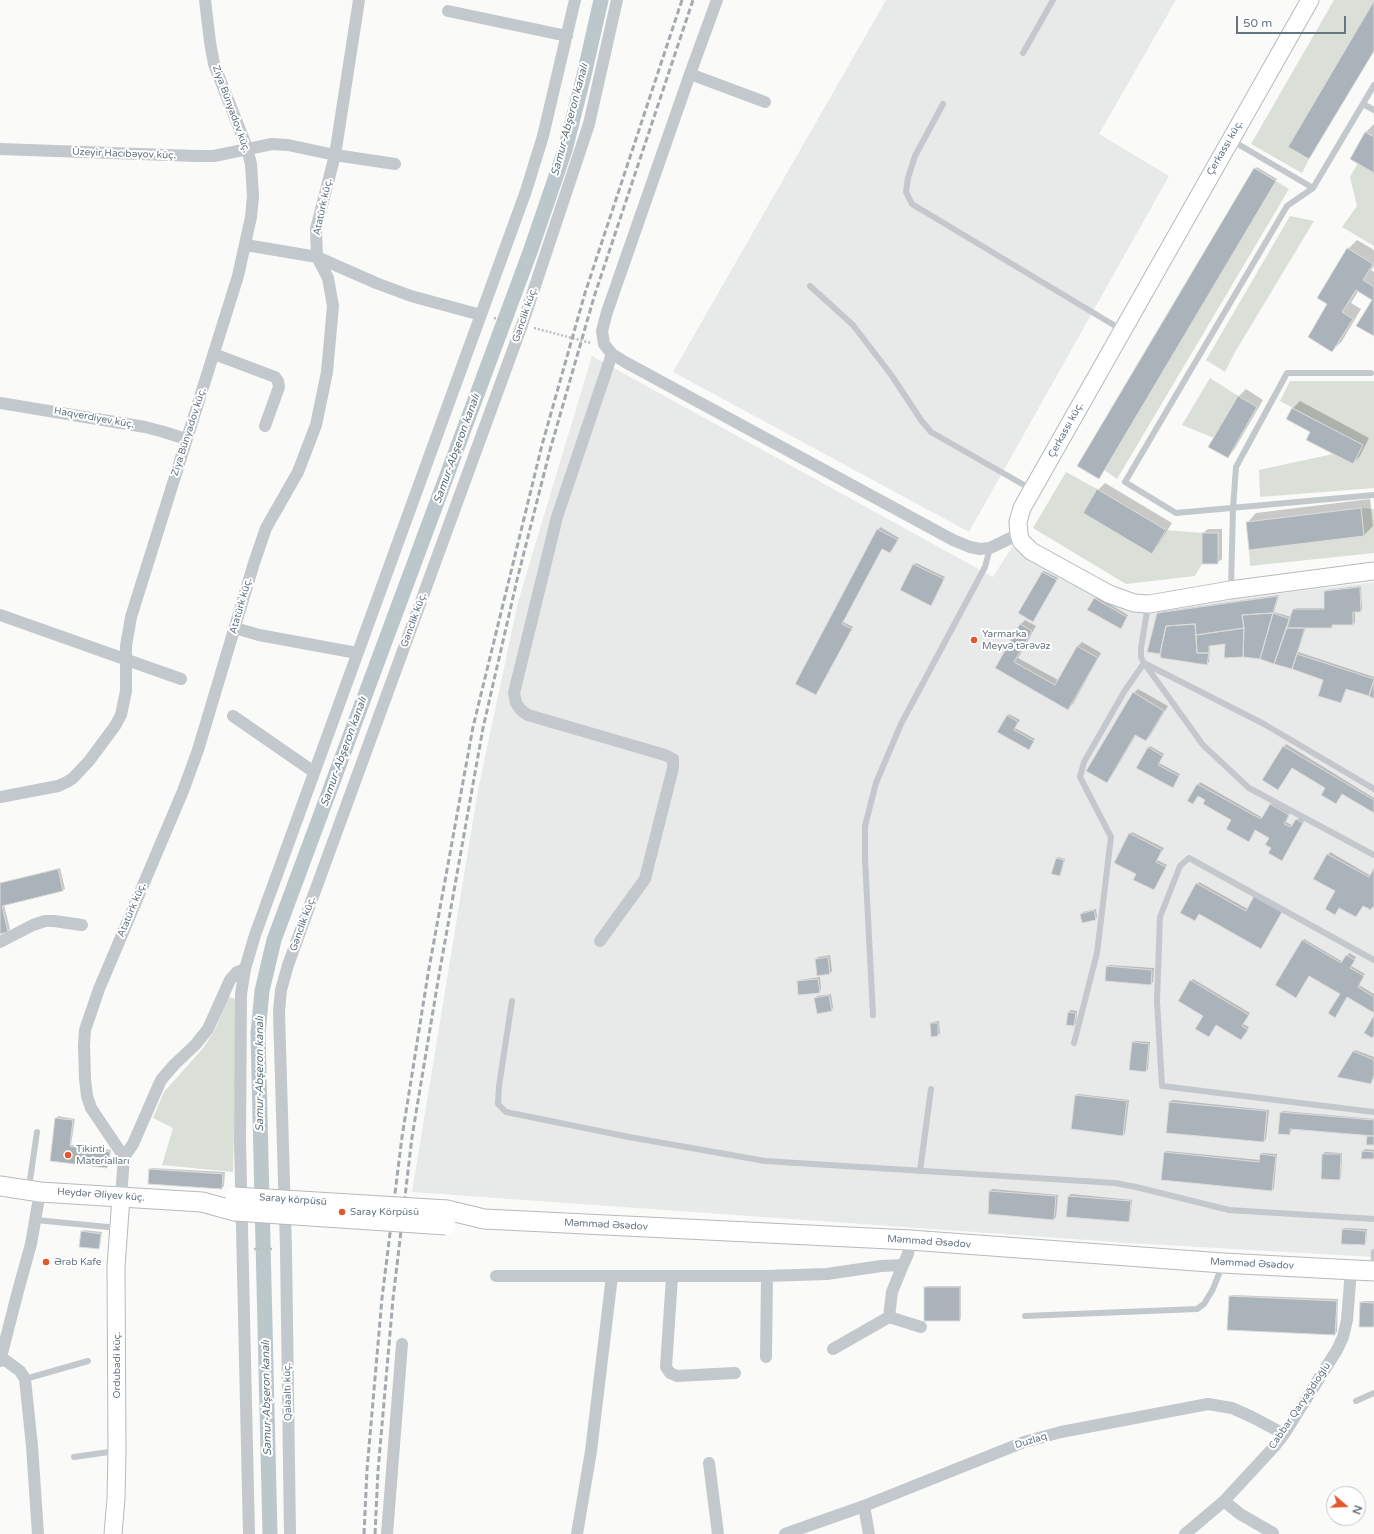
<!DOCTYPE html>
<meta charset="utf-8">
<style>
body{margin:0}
#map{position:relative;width:1374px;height:1534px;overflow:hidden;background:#fafaf8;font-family:"Varela Round",sans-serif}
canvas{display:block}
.north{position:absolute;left:1326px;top:1486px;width:40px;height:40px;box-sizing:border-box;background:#fff;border:1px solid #c1c8cd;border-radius:50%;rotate:109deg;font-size:11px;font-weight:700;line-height:16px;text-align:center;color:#657683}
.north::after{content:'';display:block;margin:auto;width:14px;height:18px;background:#e4572e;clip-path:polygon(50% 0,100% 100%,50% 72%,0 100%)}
.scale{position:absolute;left:1236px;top:16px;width:110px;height:18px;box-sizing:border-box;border:2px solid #657683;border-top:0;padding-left:5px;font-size:12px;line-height:14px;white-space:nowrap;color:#657683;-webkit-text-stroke:3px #fff;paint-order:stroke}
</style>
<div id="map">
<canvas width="1374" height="1534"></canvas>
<div class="north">N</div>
<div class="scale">50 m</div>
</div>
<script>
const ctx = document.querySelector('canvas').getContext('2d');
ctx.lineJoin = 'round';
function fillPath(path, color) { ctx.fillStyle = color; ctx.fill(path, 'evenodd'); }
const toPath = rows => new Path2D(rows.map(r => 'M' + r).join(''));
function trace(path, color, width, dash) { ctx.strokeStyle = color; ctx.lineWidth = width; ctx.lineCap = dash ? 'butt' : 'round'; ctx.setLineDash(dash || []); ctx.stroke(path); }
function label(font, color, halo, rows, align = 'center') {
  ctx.font = font + ' "Varela Round",sans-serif'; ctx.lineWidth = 4; ctx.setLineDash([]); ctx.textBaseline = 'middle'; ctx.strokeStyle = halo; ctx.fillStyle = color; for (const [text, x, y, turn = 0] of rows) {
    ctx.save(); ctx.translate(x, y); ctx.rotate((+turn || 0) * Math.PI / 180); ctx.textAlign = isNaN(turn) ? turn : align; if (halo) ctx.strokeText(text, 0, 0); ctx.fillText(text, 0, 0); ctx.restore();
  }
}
const built = toPath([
 [886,0,1176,0,1099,134,1169,176,969,532,673,372],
 [592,356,993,577,1012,547,1132,611,1374,582,1374,1257,1129,1243,412,1192,478,790,518,602]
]);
const green = toPath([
 [1334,0,1374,0,1374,3,1291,149,1309,159,1302,173,1251,144],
 [1358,163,1374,173,1374,246,1342,227,1357,206,1350,177],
 [1276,181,1289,189,1117,479,1104,470],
 [1290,216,1314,221,1235,352,1225,372,1206,360],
 [1210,378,1238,396,1214,438,1182,425],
 [1290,381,1374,381,1374,488,1260,497,1259,470,1333,454,1353,464,1363,445,1280,401],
 [1066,472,1097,489,1083,513,1152,553,1166,530,1202,533,1202,564,1195,576,1126,584,1033,528],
 [1361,508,1374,509,1374,553,1250,566,1249,550,1364,536],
 [228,997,237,999,233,1172,162,1165,173,1128,153,1118,164,1092,204,1047,216,1028]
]);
const shadow = toPath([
 [1374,3,1374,50,1309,158],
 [1374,124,1374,171,1351,158,1366,132],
 [1257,167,1277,179,1099,478,1255,169],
 [1357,240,1374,250,1374,266,1371,270,1374,272,1374,335,1374,299,1359,290,1351,303,1361,309,1342,341,1332,351,1328,304,1348,249],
 [1246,389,1263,400,1234,450,1228,457,1210,447,1239,396],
 [1300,401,1369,438,1360,456,1353,463,1311,431,1287,419,1293,408],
 [1105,483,1172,523,1158,545,1152,552,1098,490],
 [1370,499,1373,526,1364,535,1247,523,1256,513],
 [880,527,899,538,890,552,882,548,843,622,853,627,816,694,796,684],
 [1208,529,1222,529,1222,559,1217,563,1203,533],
 [916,563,945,577,933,603,914,565],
 [1044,571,1058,578,1033,621,1042,572],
 [1361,586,1362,609,1360,611,1355,611,1355,623,1353,624,1334,624,1331,627,1306,627,1298,652,1374,677,1374,698,1347,688,1341,702,1324,679,1260,658,1226,643,1210,645,1209,662,1207,664,1158,614,1160,612,1279,595,1274,612,1291,617,1296,608,1325,608,1325,592,1327,590],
 [1097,597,1128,615,1122,626,1095,599],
 [1025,620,1036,626,1018,658,1058,680,1077,647,1082,642,1101,653,1073,704,1068,708,996,668,1021,624],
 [1138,689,1168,706,1150,736,1146,740,1136,735,1111,777,1107,782,1134,693],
 [1009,714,1020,720,1015,728,1035,739,1029,748,999,732],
 [1286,744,1374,798,1374,812,1343,793,1336,803,1327,787,1292,767,1278,789,1263,780],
 [1150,746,1164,754,1159,763,1180,774,1173,787,1138,768],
 [1200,782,1263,818,1272,803,1290,813,1286,822,1293,826,1299,818,1304,821,1283,858,1272,848,1270,838,1256,829,1251,839,1232,819,1206,800,1198,795,1193,803,1189,801],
 [1132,832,1164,848,1157,860,1167,865,1154,889,1137,873,1130,834],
 [1330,852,1371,876,1374,871,1374,907,1370,909,1363,905,1340,907,1335,913,1337,891,1315,878],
 [1058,857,1065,859,1061,873,1059,875,1056,859],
 [60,868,65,889,63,890,4,905,10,929,8,931,0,933,0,883],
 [1199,882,1248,909,1283,910,1261,948,1200,913,1195,920,1181,912],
 [1096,909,1097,917,1095,919,1081,914,1083,912],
 [1304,939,1343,962,1349,953,1356,957,1351,966,1365,974,1359,985,1374,994,1374,1012,1348,996,1335,1016,1341,994,1302,941],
 [830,955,832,971,830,973,816,959,818,957],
 [1109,965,1154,968,1153,982,1151,984,1107,967],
 [820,977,821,990,819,992,798,982,800,980],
 [1193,979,1250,1013,1243,1024,1249,1027,1241,1039,1204,1016,1191,981],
 [831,994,833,1008,831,1010,815,998,817,996],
 [1071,1010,1077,1011,1076,1023,1074,1025,1067,1024,1069,1012],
 [939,1021,940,1033,938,1035,931,1024,933,1022],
 [1135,1041,1150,1042,1148,1069,1146,1071,1133,1042],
 [1355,1050,1374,1057,1374,1077,1370,1083,1354,1052],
 [1078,1094,1129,1100,1125,1133,1123,1135,1076,1096],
 [1172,1100,1269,1110,1266,1139,1264,1141,1170,1102],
 [1283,1111,1374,1119,1374,1144,1367,1144,1368,1135,1292,1128,1291,1132,1289,1134,1281,1113],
 [58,1116,75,1119,71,1145,111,1150,109,1165,107,1167,51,1160,56,1118],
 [1365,1149,1374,1150,1374,1158,1363,1151],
 [1167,1151,1260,1160,1260,1155,1262,1153,1277,1154,1274,1188,1272,1190,1165,1153],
 [1325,1152,1342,1153,1341,1177,1339,1179,1323,1154],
 [152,1168,225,1172,224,1186,222,1188,150,1169],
 [992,1189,1058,1195,1056,1217,1054,1219,990,1191],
 [1071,1194,1132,1200,1130,1219,1128,1221,1069,1196],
 [1345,1228,1367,1229,1366,1242,1364,1244,1343,1230],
 [84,1230,102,1232,100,1246,98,1248,82,1232],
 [927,1286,961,1286,961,1318,960,1320,925,1288],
 [1232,1295,1338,1299,1337,1332,1335,1334,1230,1297],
 [1363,1301,1374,1301,1374,1326,1361,1303]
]);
const canal = toPath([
 [270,1534,258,1033,262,991,274,940,530,252,565,150,584,75,601,0]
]);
const building = toPath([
 [1374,1,1374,51,1309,159,1288,147,1374,1],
 [1365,132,1374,137,1374,173,1350,159,1365,132],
 [1254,168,1276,181,1099,479,1077,466,1254,168],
 [1347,248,1373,264,1363,280,1374,287,1374,336,1356,326,1372,300,1356,290,1342,312,1353,319,1332,352,1308,337,1327,304,1317,298,1347,248],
 [1238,396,1257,407,1228,458,1208,447,1238,396],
 [1292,408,1363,445,1353,464,1306,440,1310,432,1286,419,1292,408],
 [1097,489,1166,530,1152,554,1083,513,1097,489],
 [1361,508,1364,536,1249,550,1246,522,1361,508],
 [877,529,898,540,890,553,882,549,842,624,852,629,816,695,795,684,877,529],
 [1202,533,1218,533,1218,564,1202,564,1202,533],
 [913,564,944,579,931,606,900,590,913,564],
 [1042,572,1057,580,1033,622,1018,613,1042,572],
 [1360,587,1361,612,1353,612,1353,625,1332,625,1332,628,1286,628,1293,609,1324,609,1324,591,1360,587],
 [1278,596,1273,613,1242,615,1244,628,1196,635,1195,624,1166,626,1160,654,1147,652,1157,613,1278,596],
 [1094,598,1127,617,1121,629,1087,610,1094,598],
 [1273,613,1260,659,1243,657,1244,628,1242,615,1273,613],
 [1273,613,1290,619,1274,664,1260,659,1273,613],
 [1020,624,1032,631,1014,662,1055,685,1077,646,1098,658,1068,710,995,668,1020,624],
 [1195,624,1197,653,1209,653,1207,665,1161,658,1160,654,1166,626,1195,624],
 [1244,628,1243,657,1224,658,1225,644,1209,646,1209,653,1197,653,1196,635,1244,628],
 [1286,628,1305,628,1292,669,1274,664,1286,628],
 [1297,654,1374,679,1369,696,1346,689,1341,703,1318,696,1323,680,1292,669,1297,654],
 [1374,680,1374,699,1369,696,1374,680],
 [1133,692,1164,711,1146,741,1135,735,1107,783,1086,771,1133,692],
 [1007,715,1018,722,1014,730,1034,741,1029,750,997,732,1007,715],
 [1283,746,1374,800,1374,813,1342,794,1336,804,1321,795,1325,788,1292,768,1278,790,1262,780,1283,746],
 [1148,747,1163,756,1158,765,1179,776,1173,788,1136,768,1148,747],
 [1197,784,1261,819,1270,804,1289,815,1284,824,1291,827,1296,819,1303,823,1282,861,1268,853,1271,848,1265,845,1269,838,1255,830,1249,842,1226,829,1231,820,1203,804,1205,800,1198,796,1193,804,1187,801,1197,784],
 [1129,833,1162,850,1156,862,1166,867,1154,890,1133,880,1136,874,1114,863,1129,833],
 [1327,854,1369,877,1374,868,1374,908,1372,907,1371,910,1363,906,1356,917,1339,908,1335,915,1325,909,1335,891,1313,879,1327,854],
 [1056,858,1064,860,1060,876,1051,874,1056,858],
 [58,869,63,891,2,906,8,932,0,934,0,883,58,869],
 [1196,883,1246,911,1254,896,1282,912,1261,949,1199,914,1195,921,1180,913,1196,883],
 [1094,910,1096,920,1082,923,1080,914,1094,910],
 [1302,940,1341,963,1346,955,1355,960,1350,968,1364,976,1358,987,1374,997,1374,1013,1347,997,1335,1018,1328,1013,1340,994,1309,976,1296,998,1275,985,1302,940],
 [828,957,830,974,817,976,815,959,828,957],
 [1106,966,1152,970,1151,985,1105,981,1106,966],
 [818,979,820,993,798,995,797,981,818,979],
 [1190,980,1249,1015,1242,1026,1248,1030,1241,1040,1216,1025,1209,1037,1195,1029,1203,1016,1178,1001,1190,980],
 [829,995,832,1011,817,1014,814,998,829,995],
 [1068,1012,1076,1013,1074,1026,1066,1025,1068,1012],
 [1374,1015,1374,1035,1372,1038,1364,1033,1374,1015],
 [930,1023,938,1023,938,1036,931,1037,930,1023],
 [1132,1042,1149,1044,1146,1072,1129,1070,1132,1042],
 [1353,1051,1374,1060,1374,1075,1371,1084,1337,1077,1353,1051],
 [1075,1095,1127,1101,1123,1136,1071,1129,1075,1095],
 [1169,1102,1267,1111,1264,1142,1166,1133,1169,1102],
 [1280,1112,1374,1120,1374,1136,1290,1129,1290,1135,1278,1134,1280,1112],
 [55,1118,73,1120,70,1146,110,1152,107,1168,50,1161,55,1118],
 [1367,1136,1374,1136,1374,1145,1366,1145,1367,1136],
 [1362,1151,1374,1152,1374,1159,1361,1159,1362,1151],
 [1164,1152,1259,1162,1260,1154,1276,1156,1272,1191,1161,1180,1164,1152],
 [1322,1154,1341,1154,1340,1180,1321,1179,1322,1154],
 [149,1169,223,1174,222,1189,148,1184,149,1169],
 [989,1191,1056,1196,1054,1220,988,1214,989,1191],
 [1068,1196,1131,1201,1129,1222,1066,1217,1068,1196],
 [1342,1229,1366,1231,1365,1245,1341,1244,1342,1229],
 [81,1231,101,1234,99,1249,79,1247,81,1231],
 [924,1287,960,1287,960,1321,924,1321,924,1287],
 [1229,1296,1337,1301,1335,1335,1227,1330,1229,1296],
 [1360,1302,1374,1303,1374,1327,1359,1327,1360,1302]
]);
const path = toPath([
 [494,318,510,322],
 [534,328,591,343],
 [254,1249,273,1249]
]);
const lane = toPath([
 [1023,53,1053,0],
 [1374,85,1313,188,1287,206,1125,482,1176,513,1374,495],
 [943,104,915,156,908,178,906,192,912,204,1122,330],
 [1363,104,1374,110],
 [1231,140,1313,188],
 [810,286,853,325,892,376,921,420,931,432,1031,489],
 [1231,588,1233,508,1236,467,1287,373,1371,373],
 [1148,605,1141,648,1141,657,1144,663,1264,724,1374,789],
 [1374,960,1189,858,1180,866,1160,917,1157,1001,1162,1086,1374,1112],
 [512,1001,499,1086,498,1104,506,1112,629,1137,765,1161,1115,1183,1136,1187,1229,1210,1374,1219],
 [873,1015,865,859,865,826,876,783,901,724,985,567,990,548],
 [1074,1043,1097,953,1111,837,1080,777,1084,762,1124,692,1144,663,1203,745,1249,788,1374,855],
 [920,1171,931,1089],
 [29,1187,37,1132],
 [36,1220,118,1228],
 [1373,1270,1374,1252],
 [1025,1316,1197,1309,1204,1304,1213,1289,1222,1266],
 [25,1379,88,1361],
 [1356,1401,1374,1393],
 [74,1457,116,1451]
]);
const street = toPath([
 [717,0,690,74,607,312,602,331,604,344,612,354,625,362,953,540,970,547,980,549,990,548,1019,534],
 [448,11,567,36],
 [690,74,765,102],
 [0,149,196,156,214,156,272,144,288,145,335,155,395,164],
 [246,245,317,257,376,283,411,296,481,315],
 [214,354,275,377,278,381,279,387,265,426],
 [0,403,145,427,164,432,186,439],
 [0,615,181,679],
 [235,628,259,635,357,653],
 [233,716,314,772],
 [0,797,58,786,67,782,73,778,89,761,115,726,121,715,126,691,126,646,131,617,238,276,251,217,253,196,251,164,247,148,214,64,210,42,205,0],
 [600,941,645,879,673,768,673,759,665,755,528,715,521,710,516,703,514,693,557,517,612,354],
 [0,942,33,925,45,921,54,921,82,925],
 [245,969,241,994,240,1141,249,1534],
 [124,1157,133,1144,161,1080,174,1065,196,1044,208,1029,230,980,237,972,245,969,255,935,526,191,543,136,575,0],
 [121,1197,124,1157,91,1108,87,1096,85,1079,84,1045,85,1030,99,989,183,791,198,750,254,563,266,528,298,472,316,425,327,372,333,306,328,278,317,257,316,229,335,155,359,0],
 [496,1276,612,1276],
 [672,1277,666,1367,670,1373,677,1376,735,1373],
 [889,1317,892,1292,903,1265],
 [833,1349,889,1317,921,1327],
 [1,1357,20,1371,25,1379,32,1446,38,1534],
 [766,1357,767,1276],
 [0,1361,18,1291,31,1244,40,1192],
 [709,1463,718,1534],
 [1224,1501,1240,1514,1273,1533],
 [864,1506,869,1534],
 [290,1534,286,1249,279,1012,281,990,288,965,522,325,589,124,617,0],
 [387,1534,402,1344],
 [577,1534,591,1451,612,1276,767,1276,827,1274,881,1266,903,1265,908,1254,910,1240],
 [785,1534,864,1506,1024,1442,1061,1432,1208,1404,1232,1408,1252,1417,1284,1434],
 [1185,1534,1224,1501,1274,1447,1284,1434,1337,1350,1343,1337,1347,1320,1351,1270]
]);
const secondary = toPath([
 [1310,0,1022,508,1018,522,1019,534,1021,541,1031,551,1109,594,1134,603,1149,604,1230,590,1374,571],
 [113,1534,116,1499,117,1451,116,1267,121,1197]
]);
const primary = toPath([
 [0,1186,40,1192,202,1202,235,1211],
 [447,1210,484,1219,910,1240,1223,1263,1374,1271]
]);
const rail = toPath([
 [364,1534,367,1470,382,1298,402,1137,428,974,473,727,542,445,585,293,682,0],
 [375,1534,378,1471,393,1299,412,1137,439,975,483,728,517,580,550,450,594,297,693,0]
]);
const primaryBridge = toPath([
 [235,1197,447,1210],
 [235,1211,446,1225]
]);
const markers = [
 [974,640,4,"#e4572e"],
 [68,1155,4,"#e4572e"],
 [342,1212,4,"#e4572e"],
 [46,1262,4,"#e4572e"]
];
const streetNames = [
 ["Ziya Bünyadov küç.",231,109,70],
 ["Çerkassı küç.",1225,148,-60],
 ["Üzeyir Hacıbəyov küç.",124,154,2],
 ["Atatürk küç.",323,207,-78],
 ["Gənclik küç.",525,315,-71],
 ["Haqverdiyev küç.",94,418,10],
 ["Çerkassı küç.",1066,430,-61],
 ["Ziya Bünyadov küç.",189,432,-72],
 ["Atatürk küç.",241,606,-74],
 ["Gənclik küç.",414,620,-70],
 ["Atatürk küç.",132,910,-67],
 ["Gənclik küç.",303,924,-70],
 ["Heydər Əliyev küç.",101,1195,4],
 ["Saray körpüsü",293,1200,4],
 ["Məmməd Əsədov",606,1225,3],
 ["Məmməd Əsədov",929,1242,4],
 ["Məmməd Əsədov",1252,1264,3],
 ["Ordubadi küç.",117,1365,-90],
 ["Qalaaltı küç.",288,1392,-91],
 ["Cabbar Qaryağdıoğlu",1300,1406,-56],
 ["Duzlaq",1031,1441,-17]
];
const poiNames = [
 ["Yarmarka",982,634],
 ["Meyvә tәrәvәz",982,646],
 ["Tikinti",76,1149],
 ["Materialları",76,1161],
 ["Saray Körpüsü",350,1212],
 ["Ərəb Kafe",54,1262]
];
const waterNames = [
 ["Samur-Abşeron kanalı",570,120,-75],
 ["Samur-Abşeron kanalı",457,449,-70],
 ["Samur-Abşeron kanalı",344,752,-70],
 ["Samur-Abşeron kanalı",260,1074,-90],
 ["Samur-Abşeron kanalı",267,1398,-91]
];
fillPath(built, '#e8e9e9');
fillPath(green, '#dadfd7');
fillPath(shadow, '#0003');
trace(canal, '#bbc7cb', 15);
fillPath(building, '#aab3b9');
trace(building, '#dcdcda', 1);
trace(secondary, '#b3babf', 19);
trace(primary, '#b5babe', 21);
trace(path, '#bbbfc2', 2.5, [2, 2]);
trace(lane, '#c3c8cc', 6);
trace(street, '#c3c8cc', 12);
trace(secondary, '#fff', 17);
trace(primary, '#fff', 19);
trace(rail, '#a2aab0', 3, [6, 3]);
trace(primaryBridge, '#b5babe', 21, []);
trace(primaryBridge, '#fff', 19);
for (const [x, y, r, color] of markers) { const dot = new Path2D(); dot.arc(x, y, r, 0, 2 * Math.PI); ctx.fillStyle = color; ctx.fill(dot); trace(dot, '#fff', 1.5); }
label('10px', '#657683', '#fff', streetNames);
label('10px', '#657683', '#fff', poiNames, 'left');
label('italic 11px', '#60757c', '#fff', waterNames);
</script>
